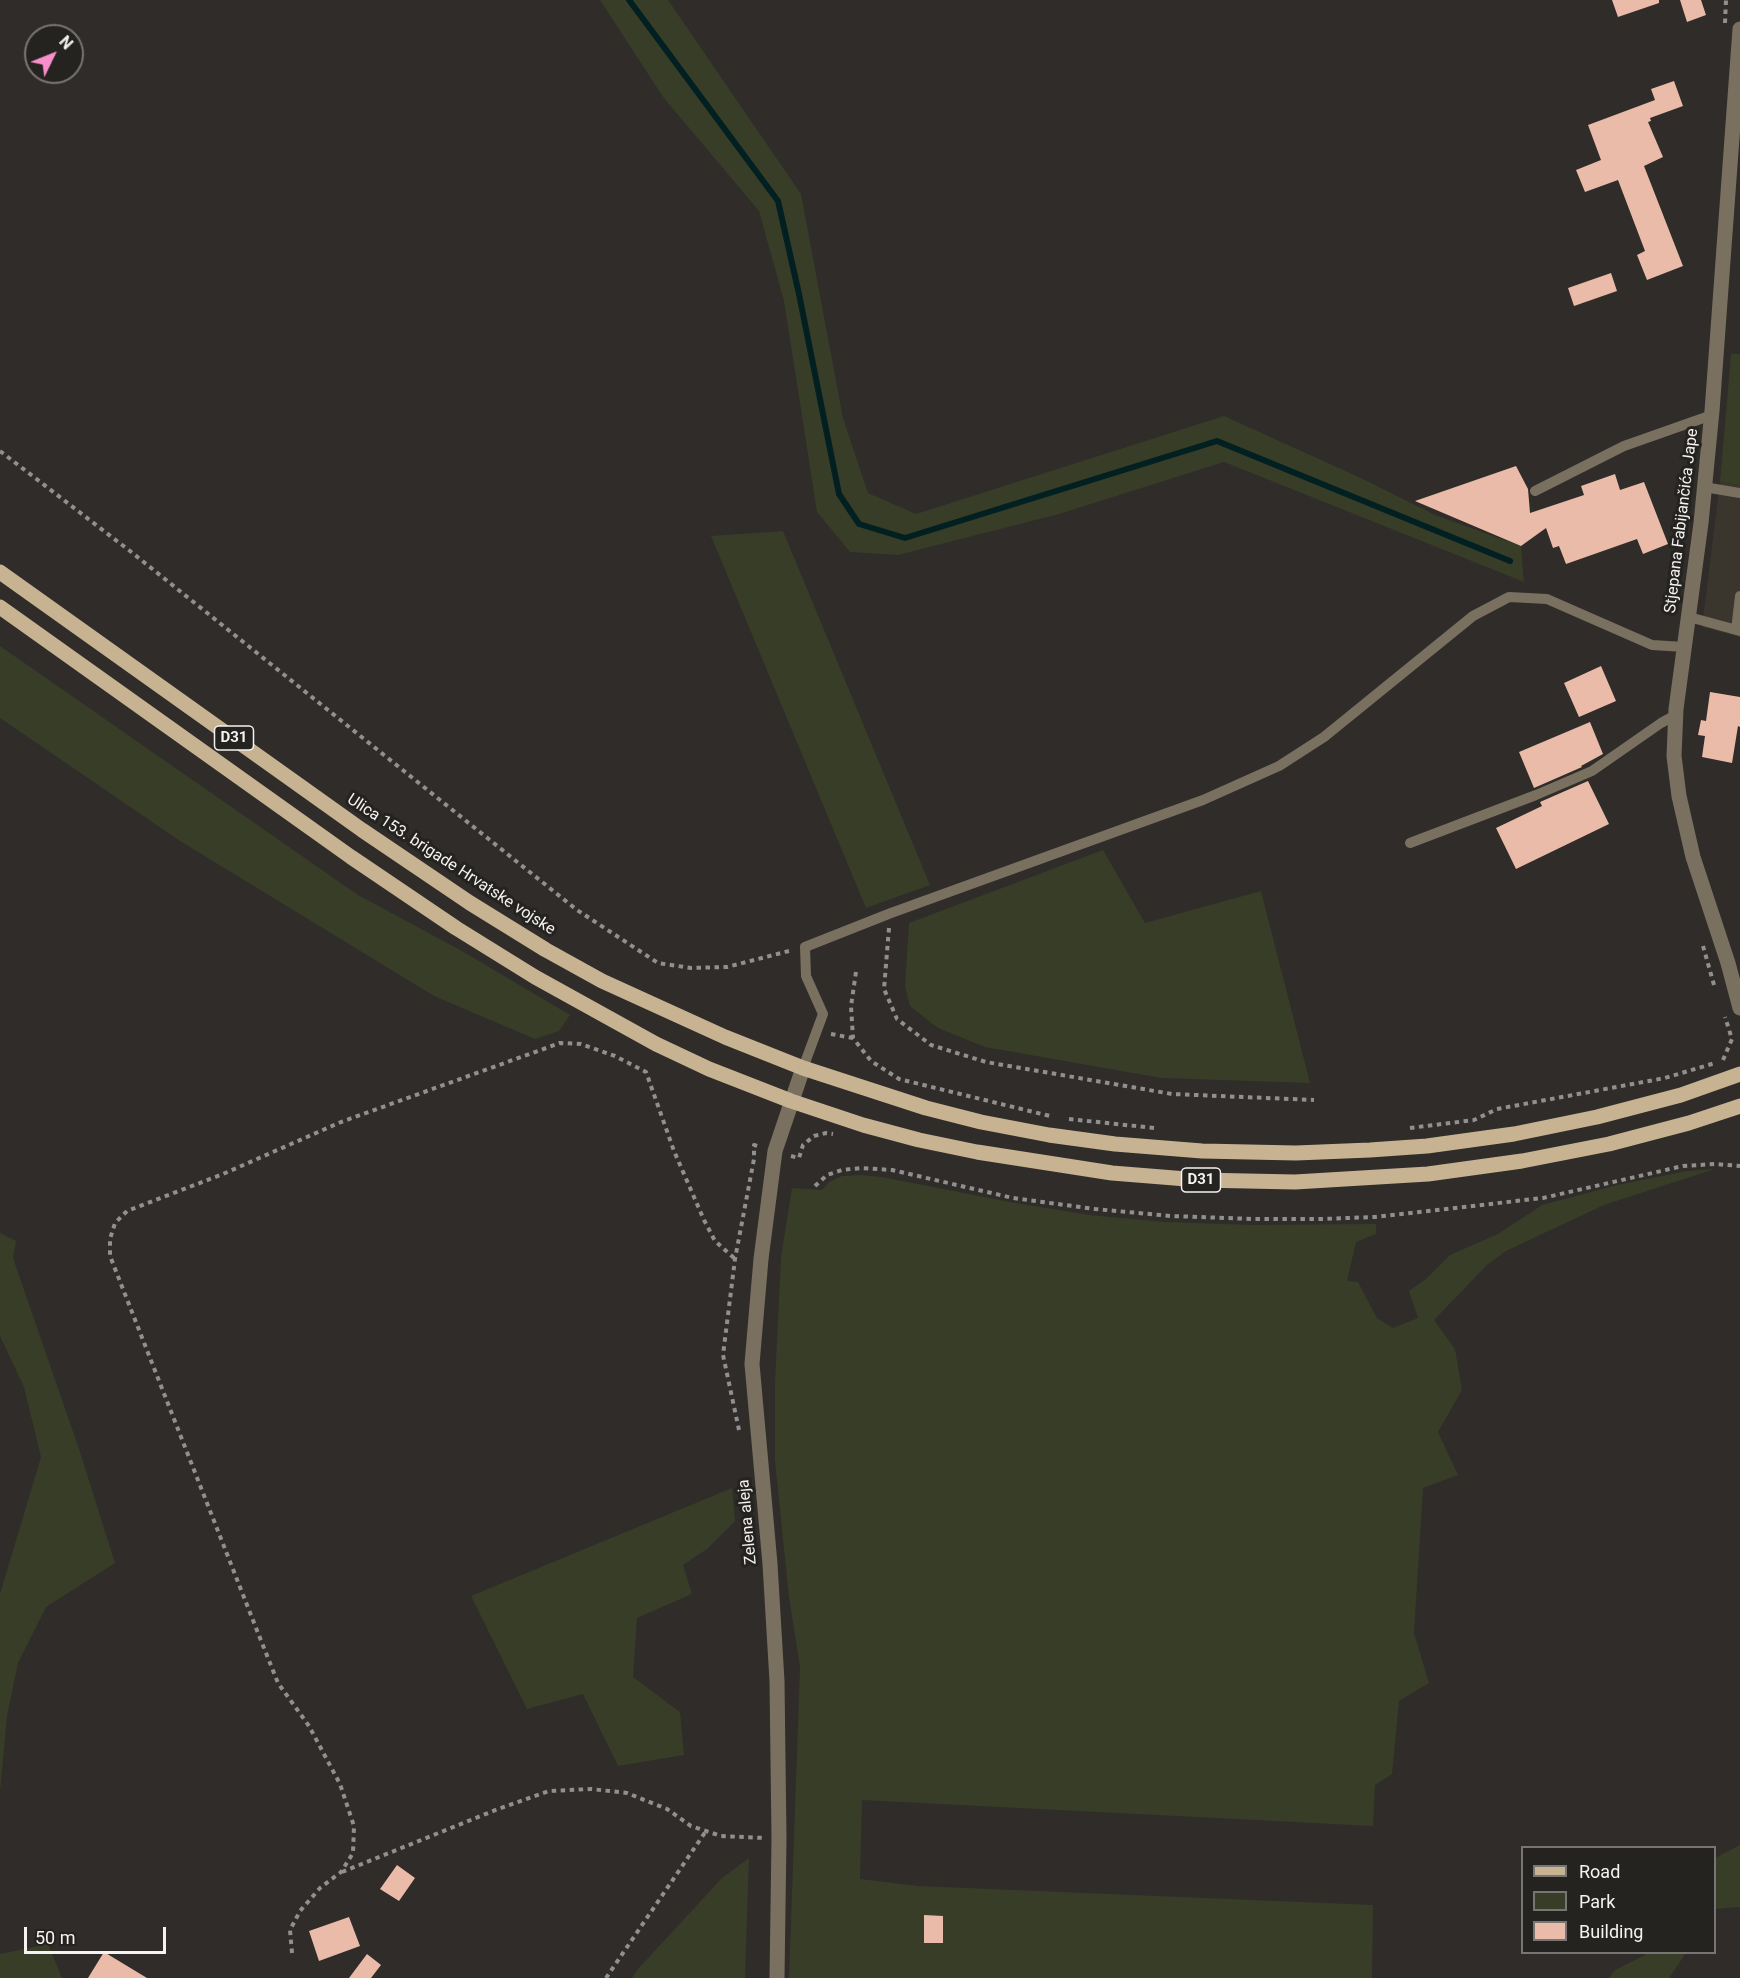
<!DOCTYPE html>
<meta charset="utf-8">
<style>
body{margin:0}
#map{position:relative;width:1740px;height:1978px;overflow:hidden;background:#2f2c2a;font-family:Roboto,sans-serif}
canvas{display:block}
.legend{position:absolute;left:1521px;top:1846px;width:195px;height:108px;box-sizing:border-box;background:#252320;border:2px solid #787674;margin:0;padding:8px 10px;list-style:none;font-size:18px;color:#f4f3f1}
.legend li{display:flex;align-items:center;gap:12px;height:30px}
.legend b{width:30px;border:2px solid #787674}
.north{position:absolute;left:24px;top:24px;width:60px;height:60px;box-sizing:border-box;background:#252320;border:2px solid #787674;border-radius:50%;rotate:47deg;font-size:16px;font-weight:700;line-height:24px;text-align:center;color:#f4f3f1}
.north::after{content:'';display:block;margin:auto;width:21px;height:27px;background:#f98fca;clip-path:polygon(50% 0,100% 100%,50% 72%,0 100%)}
.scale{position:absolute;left:24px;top:1927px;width:142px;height:27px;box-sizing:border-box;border:3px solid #f4f3f1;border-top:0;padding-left:8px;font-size:18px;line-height:21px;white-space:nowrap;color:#f4f3f1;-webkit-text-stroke:4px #252320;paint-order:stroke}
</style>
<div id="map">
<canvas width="1740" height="1978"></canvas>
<ul class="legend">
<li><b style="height:8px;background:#c7b391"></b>Road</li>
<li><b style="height:16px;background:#383d27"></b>Park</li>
<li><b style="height:16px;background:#eabba8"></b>Building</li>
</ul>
<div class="north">N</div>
<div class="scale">50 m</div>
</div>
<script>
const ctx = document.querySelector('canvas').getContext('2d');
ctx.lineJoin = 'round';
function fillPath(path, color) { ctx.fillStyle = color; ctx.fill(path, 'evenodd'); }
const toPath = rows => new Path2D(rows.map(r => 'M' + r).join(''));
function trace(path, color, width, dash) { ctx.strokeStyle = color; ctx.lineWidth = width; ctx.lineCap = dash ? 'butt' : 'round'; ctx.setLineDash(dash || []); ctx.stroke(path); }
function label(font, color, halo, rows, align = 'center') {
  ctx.font = font + ' Roboto,sans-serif'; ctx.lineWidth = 6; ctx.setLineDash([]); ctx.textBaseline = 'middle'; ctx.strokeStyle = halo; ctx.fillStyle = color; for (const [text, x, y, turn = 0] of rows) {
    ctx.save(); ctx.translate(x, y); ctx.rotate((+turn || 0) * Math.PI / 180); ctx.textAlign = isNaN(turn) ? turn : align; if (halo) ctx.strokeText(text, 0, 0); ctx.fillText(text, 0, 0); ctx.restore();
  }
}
const built = toPath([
 [1720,482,1740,485,1740,637,1702,627]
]);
const green = toPath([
 [600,0,668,0,801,194,843,418,868,493,916,514,1224,416,1363,479,1435,515,1521,546,1524,582,1224,462,1059,514,898,555,850,552,817,512,784,301,759,211,663,97],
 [1731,354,1740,354,1740,485,1720,482],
 [783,531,930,885,866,908,711,536],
 [0,646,358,895,462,951,570,1015,559,1031,535,1039,434,996,180,841,0,718],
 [1103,850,1145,923,1261,891,1310,1083,1161,1078,985,1047,938,1028,910,1006,905,986,909,923],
 [1715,1169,1604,1205,1506,1251,1488,1264,1434,1320,1455,1349,1462,1390,1438,1432,1458,1475,1423,1488,1414,1633,1429,1683,1399,1701,1392,1774,1375,1785,1373,1826,862,1800,860,1879,918,1886,1373,1905,1372,1978,789,1978,800,1667,789,1597,775,1461,775,1383,781,1257,792,1188,822,1190,829,1182,842,1176,860,1175,882,1177,1010,1202,1089,1215,1165,1222,1253,1225,1376,1224,1376,1234,1356,1242,1347,1281,1358,1282,1377,1318,1393,1328,1418,1318,1409,1291,1427,1278,1450,1255,1498,1234,1542,1205,1617,1185,1687,1171],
 [0,1233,16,1241,13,1258,79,1449,115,1563,46,1607,18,1663,7,1716,0,1791,0,1594,41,1457,24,1387,0,1336],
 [732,1488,735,1521,707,1549,683,1565,692,1594,637,1618,633,1677,680,1712,684,1755,618,1766,583,1694,527,1709,471,1596],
 [1740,1845,1740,1907,1715,1909,1715,1858],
 [749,1858,745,1978,632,1978,638,1969,722,1878],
 [48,1944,62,1978,0,1978,0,1954],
 [1644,1953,1686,1953,1669,1978,1609,1978,1615,1970,1645,1955]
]);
const stream = toPath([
 [629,0,778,201,799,294,839,494,859,524,905,538,1217,441,1510,561]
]);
const building = toPath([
 [1612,0,1659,0,1659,3,1618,17],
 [1680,0,1701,0,1706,15,1687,22],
 [1674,81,1683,106,1650,118,1651,121,1648,122,1663,157,1644,166,1683,266,1647,280,1637,255,1645,251,1618,180,1585,192,1576,170,1601,160,1588,125,1655,100,1651,89],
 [1611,273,1617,291,1574,306,1568,288],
 [1516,466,1528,489,1530,513,1584,495,1581,486,1615,474,1620,490,1644,482,1668,544,1643,554,1637,539,1566,564,1559,546,1553,548,1546,528,1521,546,1415,501],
 [1601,666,1616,701,1579,717,1564,683],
 [1710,692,1740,697,1740,727,1738,726,1732,763,1702,757,1705,736,1698,735,1701,720,1706,721],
 [1590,722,1603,754,1581,766,1582,767,1534,788,1519,752],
 [1588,781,1609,824,1516,869,1496,828,1542,806,1540,802],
 [397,1865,415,1878,399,1901,380,1889],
 [924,1915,943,1916,943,1943,924,1943],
 [349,1917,360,1946,319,1961,309,1931],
 [104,1952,147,1978,88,1978],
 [367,1954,381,1965,371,1978,349,1978]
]);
const path = toPath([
 [1725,23,1726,0],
 [0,451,130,551,577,910,658,963,691,968,727,967,793,950],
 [889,928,884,989,897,1019,931,1045,986,1062,1172,1094,1314,1100],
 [1703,946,1714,985],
 [856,972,851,1006,853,1038,871,1061,899,1079,1050,1116],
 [831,1034,853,1038],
 [1723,1060,1732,1039,1725,1017],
 [1069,1119,1154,1128],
 [1410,1128,1474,1120,1497,1109,1665,1078,1715,1063],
 [791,1156,799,1158,803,1145,814,1136,826,1133,833,1134],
 [815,1186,827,1175,842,1170,861,1168,892,1170,1013,1198,1095,1209,1171,1216,1253,1219,1322,1219,1375,1217,1543,1198,1683,1166,1715,1164,1740,1166],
 [739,1430,723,1355,735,1259,754,1159,754,1145,761,1147],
 [342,1872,498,1809,549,1791,591,1789,627,1793,667,1809,691,1826,721,1836,765,1838],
 [292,1953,290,1930,300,1911,320,1888,341,1872,353,1853,354,1826,340,1784,309,1726,278,1683,258,1633,110,1256,110,1239,115,1223,127,1211,223,1174,341,1122,560,1043,581,1044,615,1056,646,1072,674,1151,704,1220,715,1241,735,1259],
 [606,1978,706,1831]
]);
const service = toPath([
 [1704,487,1740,493],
 [1535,491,1624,446,1712,415],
 [1689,617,1740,631],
 [1736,630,1740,596],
 [1410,843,1536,795,1592,771,1661,723,1676,715],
 [803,1068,823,1014,806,976,805,947,891,913,1203,800,1279,766,1324,737,1473,616,1509,597,1547,599,1652,645,1684,647]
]);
const minor = toPath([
 [1740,29,1712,411,1701,523,1676,709,1674,756,1679,796,1693,857,1728,963,1740,1008],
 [777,1978,779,1838,777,1681,770,1564,752,1364,761,1259,775,1151,803,1068]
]);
const primary = toPath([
 [0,572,362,830,470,903,546,950,602,981,725,1037,803,1068,926,1108,981,1122,1049,1135,1115,1144,1202,1151,1296,1153,1370,1150,1427,1146,1514,1134,1597,1117,1681,1095,1740,1074],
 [0,607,351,857,456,928,535,977,656,1044,709,1069,791,1101,863,1125,919,1140,977,1152,1112,1173,1199,1180,1295,1182,1428,1174,1522,1161,1609,1144,1689,1123,1740,1106]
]);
const shields = [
 [234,738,39],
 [1201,1180,39]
];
const shieldNames = [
 ["D31",234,738],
 ["D31",1201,1180]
];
const streetNames = [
 ["Stjepana Fabijančića Jape",1682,521,-83],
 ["Ulica 153. brigade Hrvatske vojske",451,865,33],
 ["Zelena aleja",748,1522,-95]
];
fillPath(built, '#3a352d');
fillPath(green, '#383d27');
trace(stream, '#022021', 6);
fillPath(building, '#eabba8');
trace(path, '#92908e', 4, [4.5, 4.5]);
trace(service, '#7a7060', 10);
trace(minor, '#7a7060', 15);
trace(primary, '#c7b391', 15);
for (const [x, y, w] of shields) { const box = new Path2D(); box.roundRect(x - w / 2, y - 12, w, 24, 4.5); ctx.fillStyle = '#252320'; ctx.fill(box); trace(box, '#f4f3f1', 1.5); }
label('bold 15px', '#f4f3f1', null, shieldNames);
label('16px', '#f4f3f1', '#252320', streetNames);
</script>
